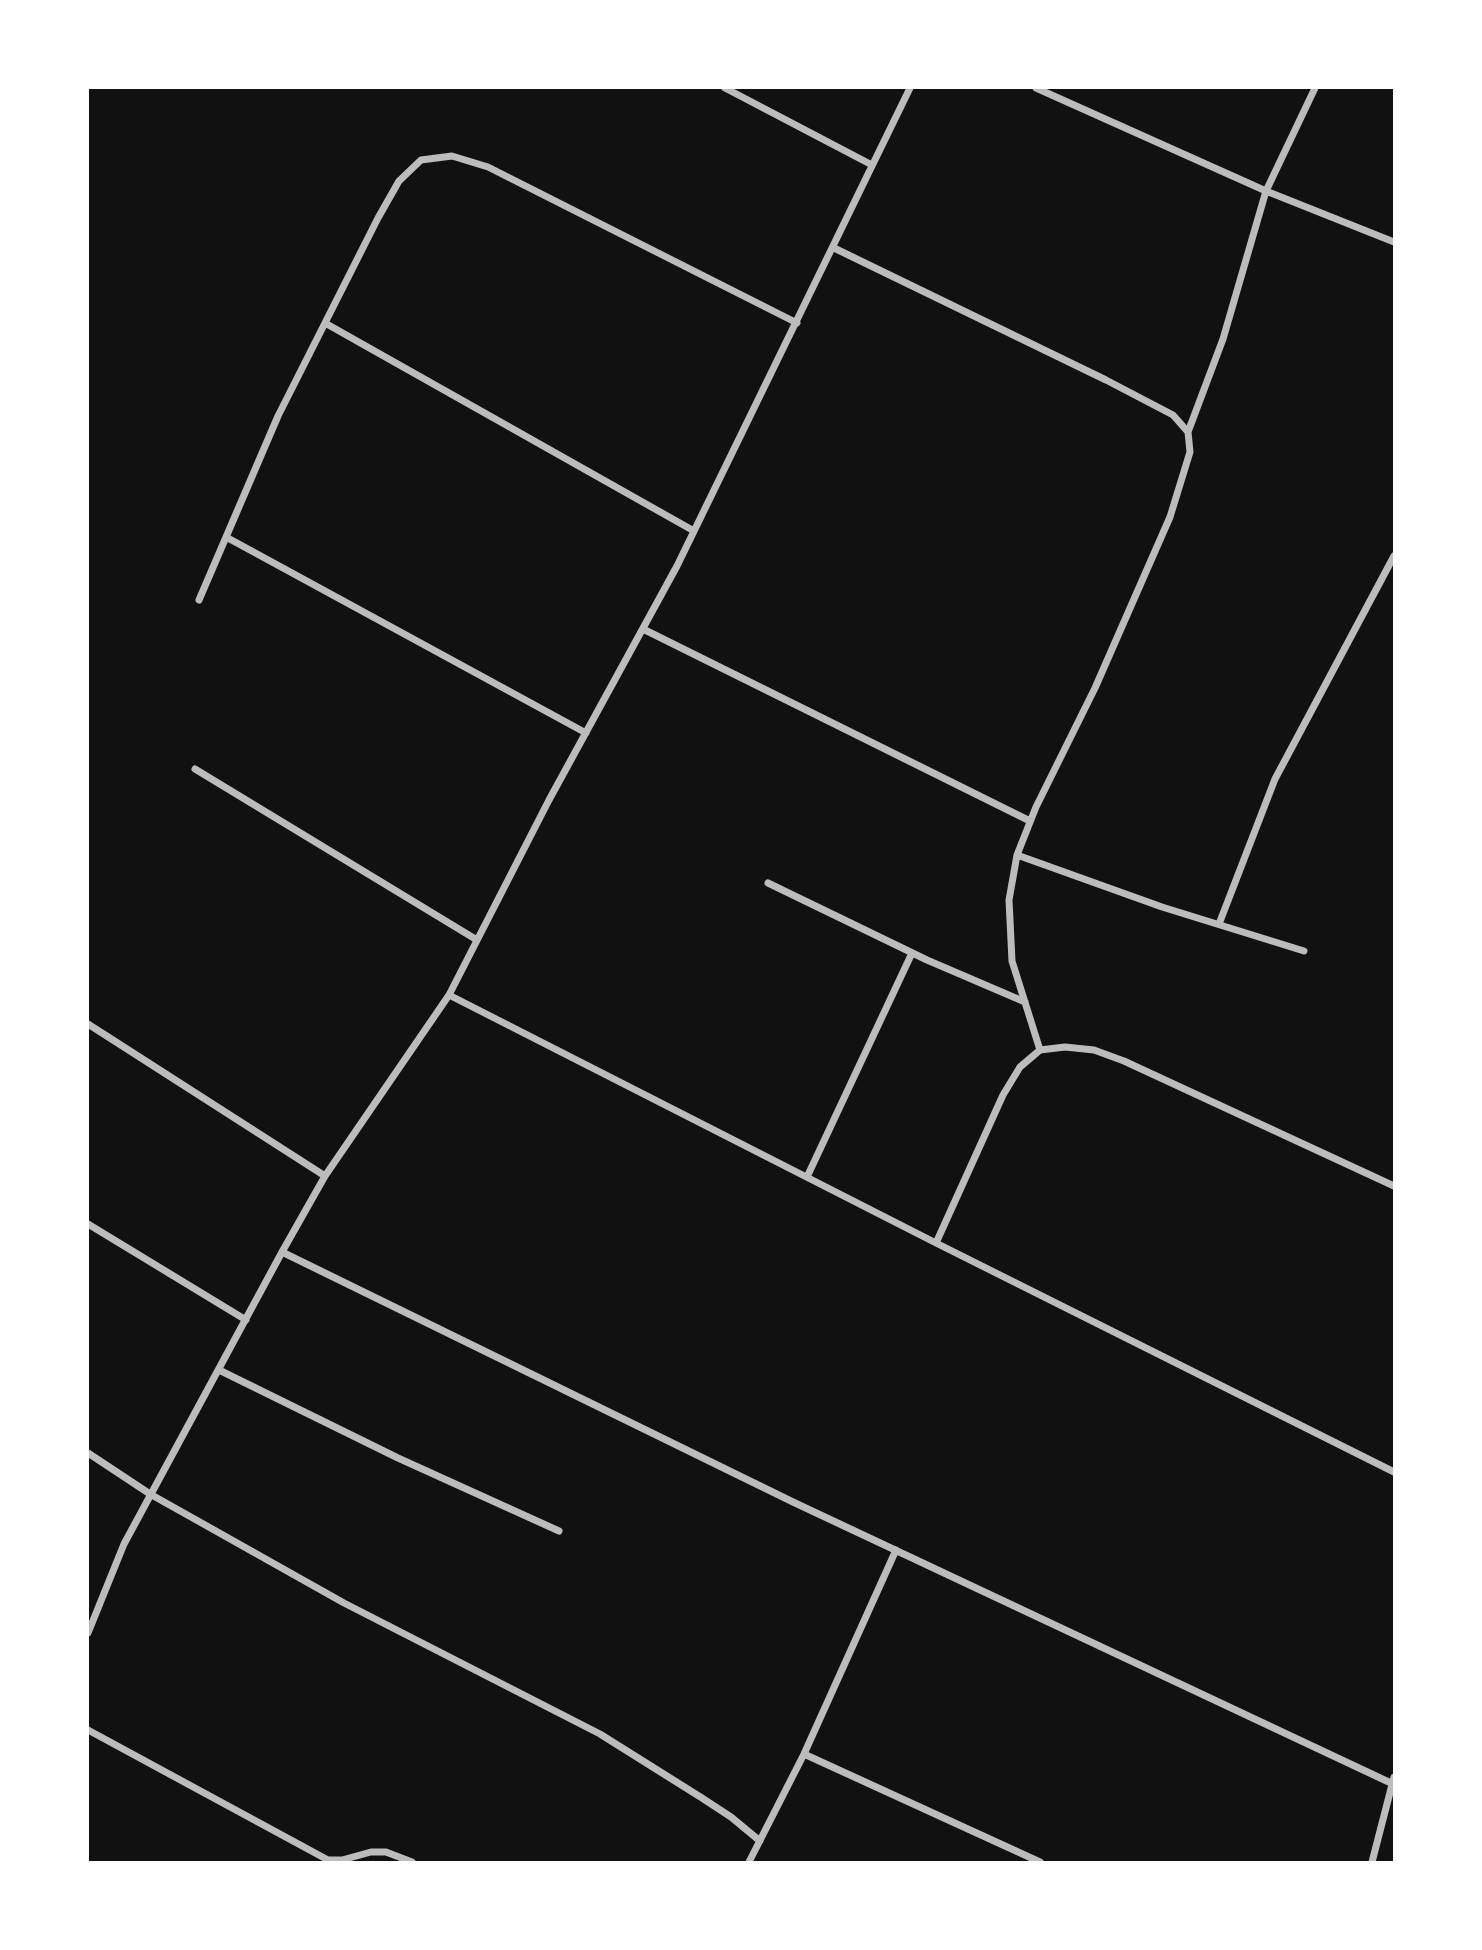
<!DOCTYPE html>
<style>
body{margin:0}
#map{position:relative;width:1482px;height:1950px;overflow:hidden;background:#111;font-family:Helvetica,sans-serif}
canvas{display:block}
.frame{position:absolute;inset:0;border:89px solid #fff;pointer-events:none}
</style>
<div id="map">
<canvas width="1482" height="1950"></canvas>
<div class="frame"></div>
</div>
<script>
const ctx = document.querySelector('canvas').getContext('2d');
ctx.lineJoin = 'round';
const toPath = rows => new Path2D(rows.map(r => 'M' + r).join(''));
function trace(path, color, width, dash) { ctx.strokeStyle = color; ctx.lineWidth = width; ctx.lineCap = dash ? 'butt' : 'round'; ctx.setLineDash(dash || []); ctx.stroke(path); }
const minor = toPath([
 [725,88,872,165],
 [1036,88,1266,191,1394,242],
 [834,248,1106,380,1173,415,1188,432,1190,452,1170,517,1095,688,1036,807,1017,855,1009,900,1012,961,1040,1050],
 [325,323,694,531],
 [1188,432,1223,339,1266,191,1315,88],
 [226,537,586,733],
 [199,600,278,416,378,218,399,181,421,160,452,156,488,167,797,323],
 [643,629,1030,821],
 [195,769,477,940],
 [1017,855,1162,907,1304,951],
 [768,883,927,960,1025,1002],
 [1219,924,1275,779,1394,556],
 [449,995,936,1243,1394,1472],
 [88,1024,325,1176],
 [807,1177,912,953],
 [88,1224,246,1320],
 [936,1243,1003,1095,1020,1067,1040,1050,1065,1047,1094,1050,1124,1061,1394,1186],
 [282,1252,793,1502,1393,1784],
 [219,1370,398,1458,559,1531],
 [88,1453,150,1494,344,1603,600,1734,702,1798,731,1817,760,1841],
 [88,1633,124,1544,282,1252,325,1176,449,995,549,800,677,566,910,88],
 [88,1730,328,1860,342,1860,371,1852,386,1852,412,1862],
 [804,1754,1040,1862],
 [749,1862,804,1754,896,1550],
 [1372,1862,1394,1777]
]);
trace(minor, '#bcbcbc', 7);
</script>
